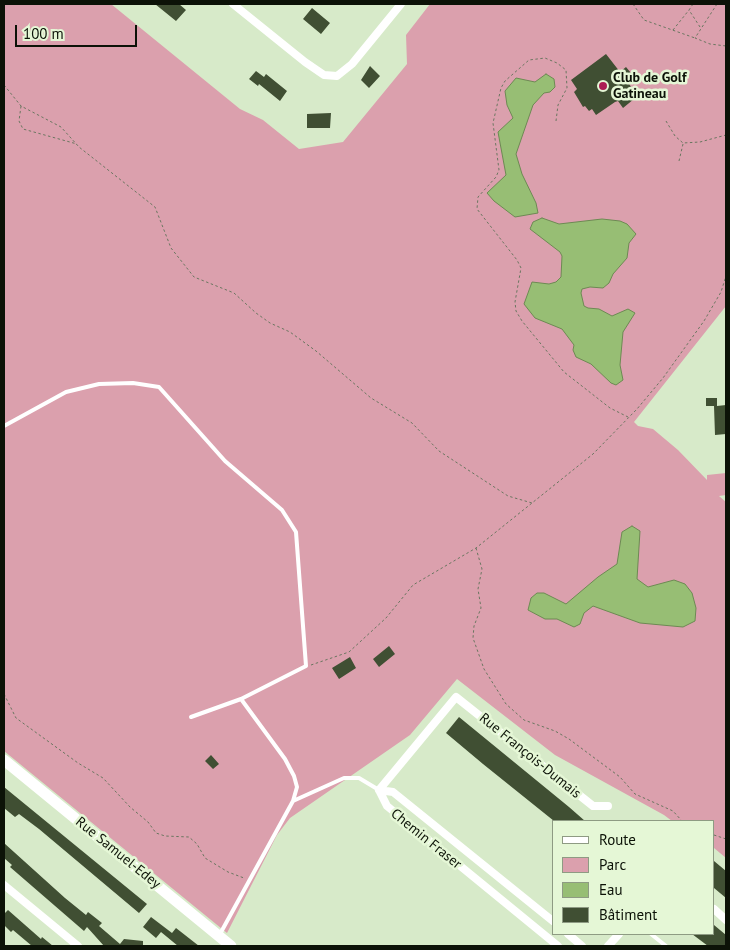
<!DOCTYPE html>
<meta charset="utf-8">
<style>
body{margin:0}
#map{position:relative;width:730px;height:950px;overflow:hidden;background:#d7eac9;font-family:"PT Sans",sans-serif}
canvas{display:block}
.frame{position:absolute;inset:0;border:5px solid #0c1207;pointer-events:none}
.legend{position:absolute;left:552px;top:820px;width:162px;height:115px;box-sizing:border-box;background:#e5f7d6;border:1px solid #8e9b83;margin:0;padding:6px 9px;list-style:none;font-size:15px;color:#0c1207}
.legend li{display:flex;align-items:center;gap:10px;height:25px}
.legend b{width:25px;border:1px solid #8e9b83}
.scale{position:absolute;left:15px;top:25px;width:122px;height:22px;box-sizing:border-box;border:2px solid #0c1207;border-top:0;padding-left:6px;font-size:15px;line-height:18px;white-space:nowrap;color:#0c1207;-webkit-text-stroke:4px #e5f7d6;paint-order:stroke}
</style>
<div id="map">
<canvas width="730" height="950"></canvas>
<div class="frame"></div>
<ul class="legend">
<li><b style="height:6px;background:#fff"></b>Route</li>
<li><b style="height:14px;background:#dba0ad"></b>Parc</li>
<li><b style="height:14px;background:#97be74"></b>Eau</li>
<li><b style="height:14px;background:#404f33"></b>Bâtiment</li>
</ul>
<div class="scale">100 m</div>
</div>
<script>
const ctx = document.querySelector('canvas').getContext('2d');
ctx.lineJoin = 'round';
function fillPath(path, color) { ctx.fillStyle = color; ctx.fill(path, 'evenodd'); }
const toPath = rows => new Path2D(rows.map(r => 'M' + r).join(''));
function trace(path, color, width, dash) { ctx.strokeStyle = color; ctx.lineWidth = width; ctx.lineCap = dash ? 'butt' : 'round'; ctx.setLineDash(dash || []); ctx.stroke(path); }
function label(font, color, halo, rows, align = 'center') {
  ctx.font = font + ' "PT Sans",sans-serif'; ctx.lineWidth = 5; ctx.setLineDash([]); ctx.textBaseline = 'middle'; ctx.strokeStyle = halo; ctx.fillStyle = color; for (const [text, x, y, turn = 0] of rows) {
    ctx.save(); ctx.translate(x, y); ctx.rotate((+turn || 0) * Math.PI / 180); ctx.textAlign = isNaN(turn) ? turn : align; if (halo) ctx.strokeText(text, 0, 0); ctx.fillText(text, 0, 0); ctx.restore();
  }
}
const green = toPath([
 [4,4,111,4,240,109,263,120,299,149,343,142,407,64,406,35,430,4,726,4,726,306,634,422,638,426,653,429,678,450,707,480,707,475,726,473,726,495,719,496,726,502,726,858,714,848,714,821,672,821,664,815,555,755,457,679,410,735,290,818,277,835,227,933,4,751]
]);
const water = toPath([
 [546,74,554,79,555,87,550,92,544,93,533,105,516,154,522,174,536,203,538,213,515,217,494,201,487,193,506,175,498,132,513,118,507,105,505,91,516,78,535,82,546,74],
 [542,218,559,224,602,219,620,221,627,224,636,234,629,243,627,258,613,274,609,283,603,288,590,287,582,289,581,293,584,306,588,308,599,309,612,316,628,309,635,313,623,332,620,365,623,380,616,385,611,383,591,364,576,357,573,350,574,345,562,329,535,318,524,304,532,282,549,284,556,282,561,277,562,256,560,252,530,229,533,222,542,218],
 [632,526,640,531,637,579,648,587,674,580,685,584,692,593,696,608,695,621,683,627,640,623,593,606,584,613,580,624,574,627,557,619,545,619,528,610,531,598,537,593,544,593,566,604,598,577,617,564,622,532,632,526]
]);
const building = toPath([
 [155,4,179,4,186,10,176,21],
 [312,8,330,23,321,34,303,19],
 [606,54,620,72,626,67,636,79,629,84,632,88,629,93,634,99,623,108,618,101,615,102,596,115,592,109,589,111,585,106,583,107,574,92,577,89,571,80],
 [370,66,380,76,369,88,361,80],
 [256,71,264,77,266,74,287,91,280,101,259,84,258,86,249,79],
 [331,113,330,128,307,128,307,114],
 [706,398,717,398,717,406,726,405,726,434,715,435,714,406,706,406],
 [389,646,395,654,379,667,373,659],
 [350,657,356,668,339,679,332,668],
 [459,717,569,807,585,821,554,821,483,764,446,733],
 [211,755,219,764,213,769,205,761],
 [4,787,147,904,139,913,39,829,19,814,15,817,4,808],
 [4,843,65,898,86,915,88,912,102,923,99,926,120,944,124,939,143,941,143,946,104,946,87,927,84,931,10,867,12,865,4,858],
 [714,861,726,871,726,898,714,888],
 [8,910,41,939,42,937,53,946,32,946,13,930,11,932,4,925,4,914],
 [151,917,172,933,176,928,199,946,178,946,161,932,156,938,143,927],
 [714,925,726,935,726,946,708,946,692,934,714,934]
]);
const path = toPath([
 [633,4,644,20,695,38],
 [693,4,689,10,700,27],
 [717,4,695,38,710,44,726,46],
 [673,30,689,10],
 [4,85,21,106,61,127,79,147,155,207,171,248,194,277,234,293,256,313,270,323,290,332,316,351,371,398,412,423,439,451,508,496,532,503],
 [21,106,19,121,23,129,77,144],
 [556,121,558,105,567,88,566,70,557,63,545,58,529,60,505,81,501,88,493,123,499,170,496,177,478,197,477,209,517,260,521,268,515,302,516,311,522,321,564,372,610,408,628,417],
 [666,121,675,136,683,143,700,142,726,135],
 [679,161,683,144],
 [476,548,482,569,478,589,481,608,474,626,473,638,484,669,506,704,524,720,555,731,569,739,620,777,635,794,673,811,682,821],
 [311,665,349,652,386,618,413,585,476,548,593,454,637,409,663,378,704,321,721,292,726,276],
 [4,694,16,718,78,763,103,778,130,807,148,822,156,833,165,836,189,837,197,844,205,858,228,872,244,878],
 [714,835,726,839]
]);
const lane = toPath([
 [4,426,66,392,99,384,133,383,159,387,225,461,282,510,296,532,306,666,241,699,191,717],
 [241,699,285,759,294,776,297,787,293,801,344,778,359,778,379,790],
 [220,934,293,801],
 [651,934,666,946]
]);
const street = toPath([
 [233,4,305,62,324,75,337,76,352,64,401,4],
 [379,790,456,697,593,806,608,806],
 [379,790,387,806,558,946],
 [379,790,393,792,554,922],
 [4,885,78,946],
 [714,909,726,920],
 [568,934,582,946],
 [608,946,619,934]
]);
const secondary = toPath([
 [4,760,231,946]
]);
const markers = [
 [603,86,5,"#ac1c54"]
];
const poiNames = [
 ["Club de Golf",613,78],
 ["Gatineau",613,94]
];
const streetNames = [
 ["Rue François-Dumais",530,756,39],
 ["Chemin Fraser",426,839,39],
 ["Rue Samuel-Edey",118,853,39]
];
fillPath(green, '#dba0ad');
fillPath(water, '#97be74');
trace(water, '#6d8a53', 1);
fillPath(building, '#404f33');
trace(path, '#6a7660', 1, [2.5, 2.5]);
trace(lane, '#fff', 4);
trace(street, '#fff', 8);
trace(secondary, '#fff', 11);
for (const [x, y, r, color] of markers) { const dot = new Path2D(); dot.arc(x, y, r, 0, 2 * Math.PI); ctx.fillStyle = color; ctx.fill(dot); trace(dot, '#e5f7d6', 2); }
label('bold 14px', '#0c1207', '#e5f7d6', poiNames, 'left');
label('14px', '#0c1207', '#e5f7d6', streetNames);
</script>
